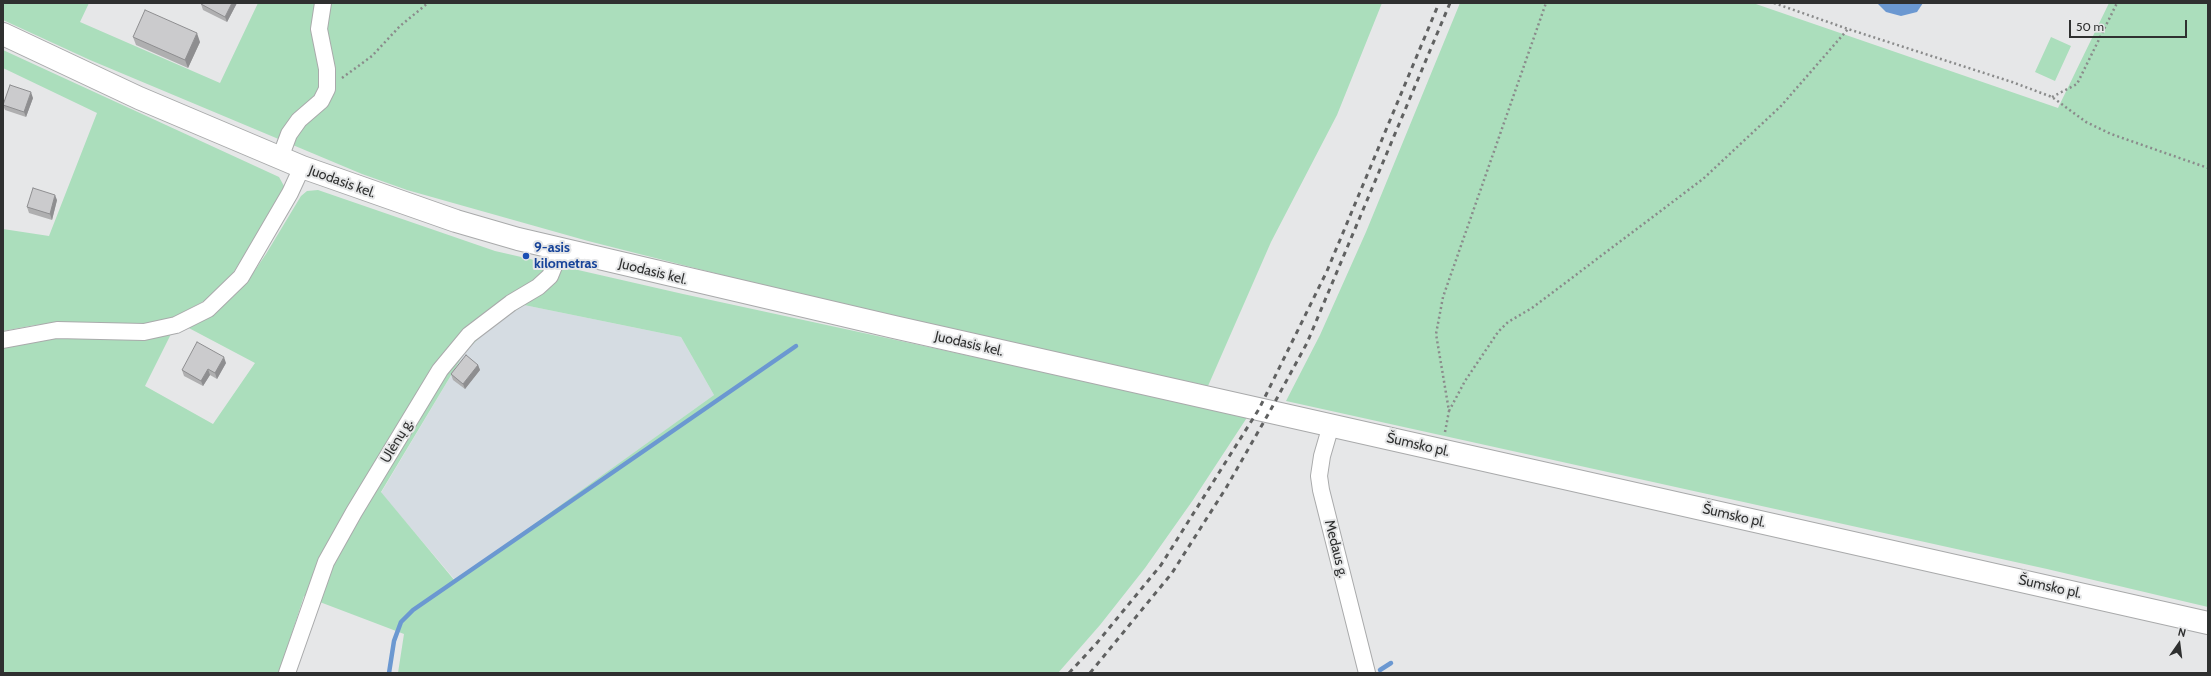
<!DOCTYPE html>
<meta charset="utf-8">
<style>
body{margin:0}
#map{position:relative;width:2211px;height:676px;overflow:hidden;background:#e6e7e8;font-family:Cabin,sans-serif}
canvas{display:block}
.frame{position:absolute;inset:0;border:4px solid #2f3030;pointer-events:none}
.north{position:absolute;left:2159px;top:624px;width:40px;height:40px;-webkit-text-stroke:3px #e6e7e8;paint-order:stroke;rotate:14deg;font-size:11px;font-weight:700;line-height:16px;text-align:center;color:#2f3030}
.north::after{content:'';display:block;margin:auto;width:14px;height:18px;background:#2f3030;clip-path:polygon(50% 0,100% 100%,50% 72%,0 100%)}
.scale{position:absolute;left:2069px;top:20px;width:118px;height:18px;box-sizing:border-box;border:2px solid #2f3030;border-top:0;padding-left:5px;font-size:12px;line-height:14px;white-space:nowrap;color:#2f3030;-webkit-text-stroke:3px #e6e7e8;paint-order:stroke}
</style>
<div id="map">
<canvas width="2211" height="676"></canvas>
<div class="frame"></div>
<div class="north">N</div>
<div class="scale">50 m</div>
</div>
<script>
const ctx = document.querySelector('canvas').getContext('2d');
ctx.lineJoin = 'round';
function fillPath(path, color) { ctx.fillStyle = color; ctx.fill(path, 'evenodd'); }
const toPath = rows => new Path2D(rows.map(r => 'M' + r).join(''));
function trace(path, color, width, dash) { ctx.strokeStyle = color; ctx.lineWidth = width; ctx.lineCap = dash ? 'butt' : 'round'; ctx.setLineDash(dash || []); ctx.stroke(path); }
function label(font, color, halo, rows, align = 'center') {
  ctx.font = font + ' Cabin,sans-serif'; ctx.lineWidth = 4; ctx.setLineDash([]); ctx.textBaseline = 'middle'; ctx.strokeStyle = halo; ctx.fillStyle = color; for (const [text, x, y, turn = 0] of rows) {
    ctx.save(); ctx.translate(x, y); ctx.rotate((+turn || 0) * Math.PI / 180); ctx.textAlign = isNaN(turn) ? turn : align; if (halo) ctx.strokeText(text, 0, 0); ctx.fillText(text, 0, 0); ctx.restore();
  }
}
const built = toPath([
 [524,305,681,337,714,395,456,581,381,493,465,352,489,328]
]);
const green = toPath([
 [3,3,89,3,80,22,220,83,258,3,1382,3,1337,115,1271,242,1208,386,817,299,588,241,407,190,362,174,90,60,3,20],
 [1460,3,1753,3,2058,108,2109,3,2208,3,2208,607,2047,569,1286,401,1320,335,1366,232],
 [2051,37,2071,46,2055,81,2035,72],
 [3,50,279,177,284,186,284,195,229,279,206,300,161,324,112,327,69,322,35,325,3,331,3,229,49,236,97,113,3,68],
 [318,190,495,251,683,294,1248,416,1193,500,1145,568,1100,625,1058,673,398,673,404,634,304,596,279,673,3,673,3,348,36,338,171,334,145,386,213,424,255,363,185,326,212,315,234,296,251,276,266,254,301,196,307,191],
 [524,305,681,337,714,395,455,581,381,492,465,352,489,328]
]);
const water = toPath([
 [1877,3,1923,3,1917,12,1901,16,1886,12]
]);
const stream = toPath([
 [1380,670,1391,663],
 [389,673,394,641,401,622,413,610,796,346]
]);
const path = toPath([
 [1774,3,1848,29,2012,82,2052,97,2086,122,2111,134,2208,168],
 [342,78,372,56,400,26,428,3],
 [2052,97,2077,84,2117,3],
 [1449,411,1465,381,1498,332,1508,322,1532,308,1703,179,1781,106,1848,29],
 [1445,432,1449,411,1436,334,1443,297,1546,3]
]);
const minor = toPath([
 [280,158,289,134,299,120,321,101,327,89,327,69,319,29,323,3],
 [3,340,57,330,144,332,176,325,208,309,241,277,290,193,302,167],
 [1331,425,1322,456,1319,476,1321,490,1367,673],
 [287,673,326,562,354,512,440,370,469,335,511,303,538,287,550,276,561,249]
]);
const primary = toPath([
 [3,34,139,98,302,167,456,221,518,239,894,327,2208,623]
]);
const rail = toPath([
 [1069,673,1096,644,1161,565,1259,409,1327,271,1439,3],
 [1090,673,1172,573,1226,488,1270,411,1307,343,1450,3]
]);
const wall = toPath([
 [237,3,227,22,203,10,201,4],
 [133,37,200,42,188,68,136,45],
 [33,98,26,117,5,110,3,105],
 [57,200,52,220,29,213,27,207],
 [226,363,217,379,210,375,203,386,184,376,182,370],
 [478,365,480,370,465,389,453,380,451,374]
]);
const shadedWall = toPath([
 [232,3,237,3,227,22,225,17],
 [197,33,200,42,188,68,185,60],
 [31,92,33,98,26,117,24,112],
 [55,195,57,200,52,220,50,214],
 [224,357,226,363,217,379,215,373],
 [478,365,480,370,465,389,463,384],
 [208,369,210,375,203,386,201,381]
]);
const building = toPath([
 [202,3,232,3,225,17,201,4,202,3],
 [145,10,197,33,185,60,133,37,145,10],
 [10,85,31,92,24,112,3,105,10,85],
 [33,188,55,195,50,214,27,207,33,188],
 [197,342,224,357,215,373,208,369,201,381,182,370,197,342],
 [466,355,478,365,463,384,451,374,466,355]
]);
const markers = [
 [526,256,4,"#1a4fb4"]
];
const streetNames = [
 ["Juodasis kel.",342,182,20],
 ["Juodasis kel.",653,272,14],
 ["Juodasis kel.",969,344,13],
 ["Ulėnų g.",397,441,-59],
 ["Šumsko pl.",1418,445,13],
 ["Šumsko pl.",1734,516,13],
 ["Medaus g.",1336,549,76],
 ["Šumsko pl.",2050,587,13]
];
const transitNames = [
 ["9-asis",534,248],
 ["kilometras",534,264]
];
fillPath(built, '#d5dce2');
fillPath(green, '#abdebc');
fillPath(water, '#6b98d1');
trace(stream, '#6b98d1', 4.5);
trace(minor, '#a9aaab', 18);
trace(primary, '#a9aaab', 24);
trace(path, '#8a8b8b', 2.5, [2, 3]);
trace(minor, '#fff', 16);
trace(primary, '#fff', 22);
trace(rail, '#606161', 3, [5, 5]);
fillPath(wall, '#afafb0');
fillPath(shadedWall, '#8e8e90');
fillPath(building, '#cbcbcd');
trace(building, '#8e8e90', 1);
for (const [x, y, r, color] of markers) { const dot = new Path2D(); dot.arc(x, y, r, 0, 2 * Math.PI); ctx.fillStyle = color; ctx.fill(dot); trace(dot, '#e6e7e8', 1.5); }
label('14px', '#2f3030', '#e6e7e8', streetNames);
label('bold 14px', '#164399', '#e6e7e8', transitNames, 'left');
</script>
